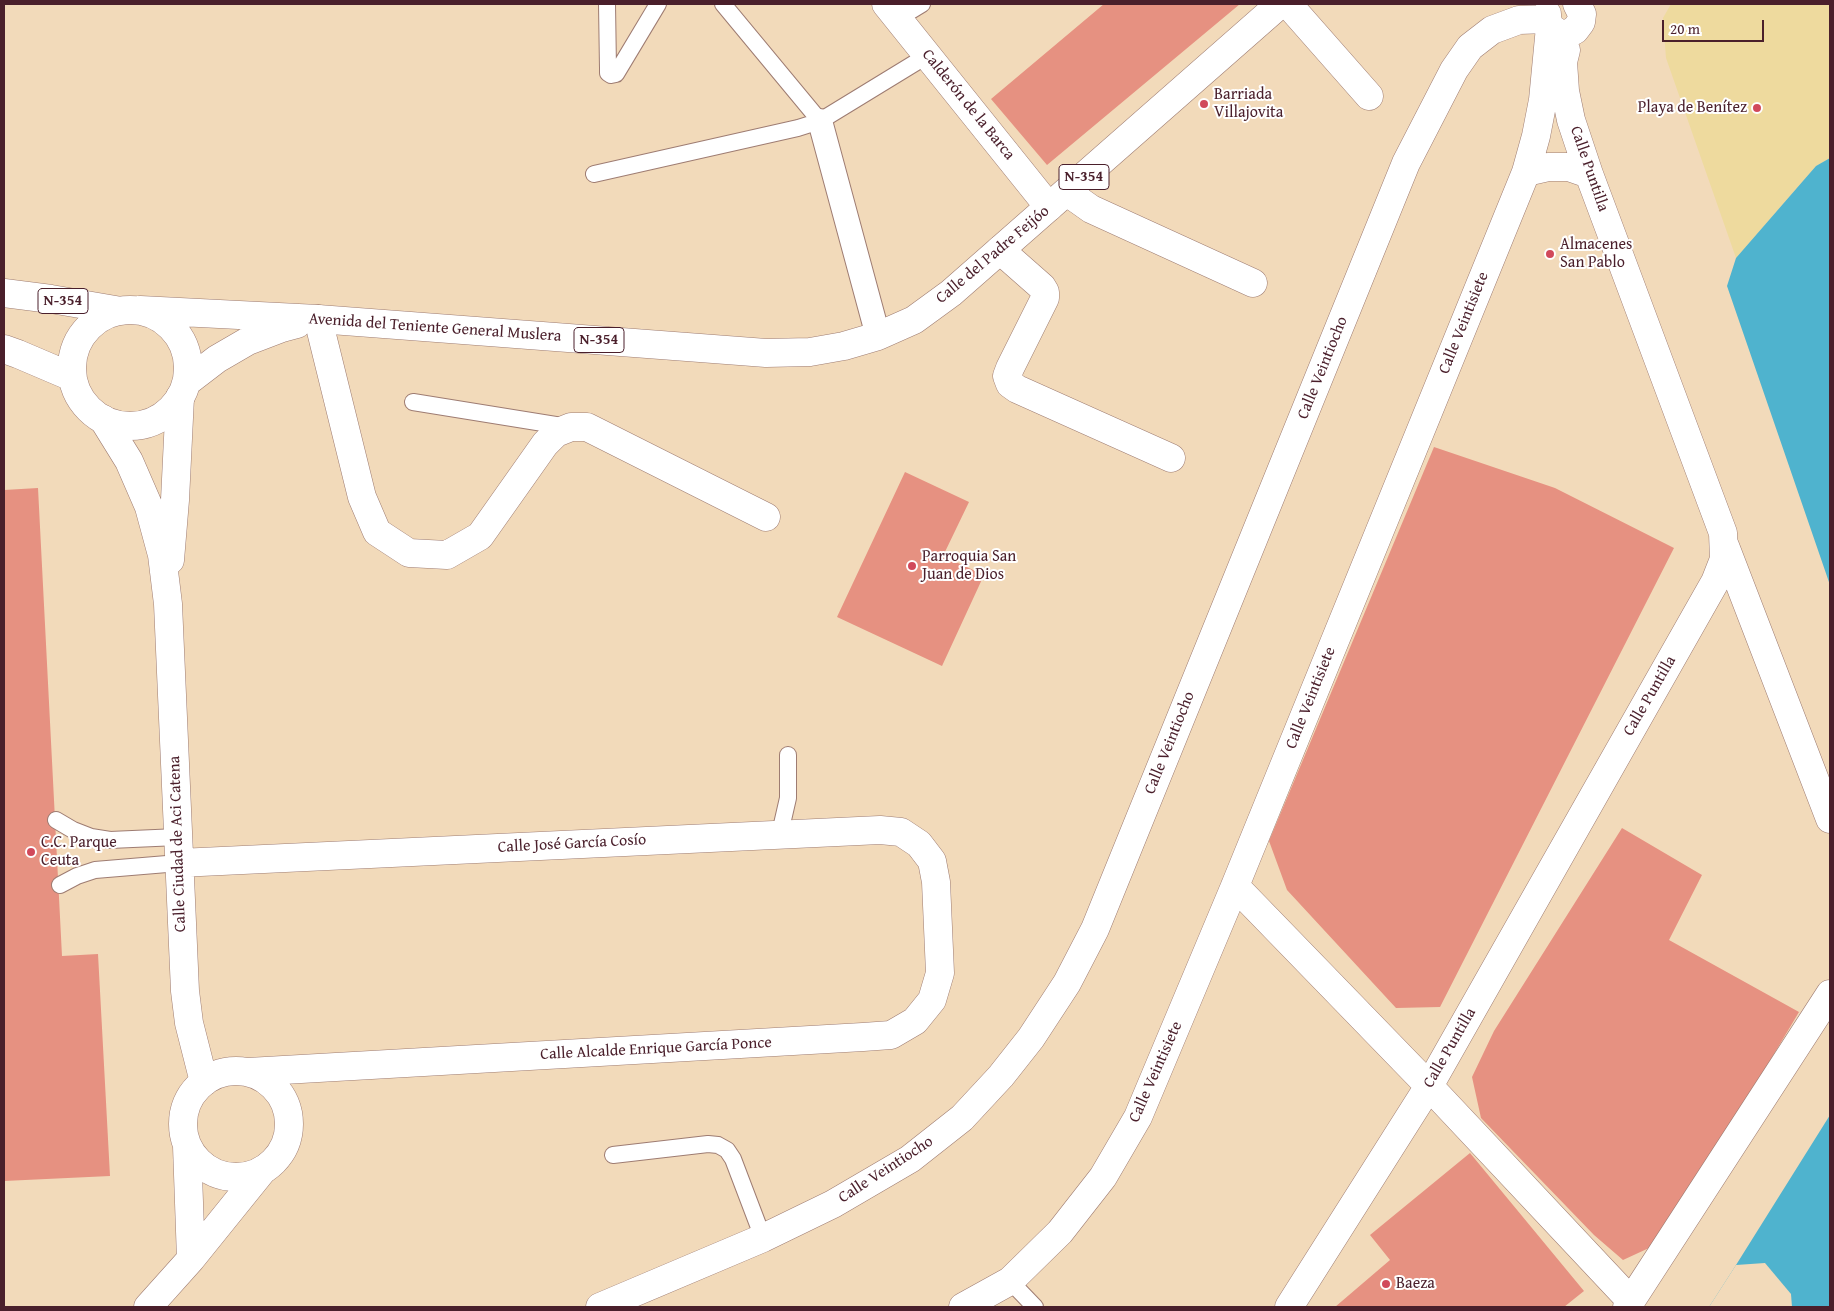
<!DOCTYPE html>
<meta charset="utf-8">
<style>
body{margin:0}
#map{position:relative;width:1834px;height:1311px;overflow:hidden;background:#f2daba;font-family:"Gentium Book Plus",serif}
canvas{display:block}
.frame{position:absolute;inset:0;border:5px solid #4a1f2b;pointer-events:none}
.scale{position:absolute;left:1662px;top:20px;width:102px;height:22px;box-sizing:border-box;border:2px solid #4a1f2b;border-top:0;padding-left:6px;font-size:15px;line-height:18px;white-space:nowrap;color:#4a1f2b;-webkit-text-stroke:4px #fff;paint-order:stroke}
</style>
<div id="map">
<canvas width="1834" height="1311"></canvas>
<div class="frame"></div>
<div class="scale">20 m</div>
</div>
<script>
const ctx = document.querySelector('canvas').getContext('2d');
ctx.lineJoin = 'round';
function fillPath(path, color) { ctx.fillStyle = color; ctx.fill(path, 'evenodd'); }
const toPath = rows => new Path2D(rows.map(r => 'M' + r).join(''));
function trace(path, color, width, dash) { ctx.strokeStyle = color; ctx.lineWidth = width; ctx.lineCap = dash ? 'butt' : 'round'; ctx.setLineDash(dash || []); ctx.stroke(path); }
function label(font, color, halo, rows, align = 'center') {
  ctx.font = font + ' "Gentium Book Plus",serif'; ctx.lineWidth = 4; ctx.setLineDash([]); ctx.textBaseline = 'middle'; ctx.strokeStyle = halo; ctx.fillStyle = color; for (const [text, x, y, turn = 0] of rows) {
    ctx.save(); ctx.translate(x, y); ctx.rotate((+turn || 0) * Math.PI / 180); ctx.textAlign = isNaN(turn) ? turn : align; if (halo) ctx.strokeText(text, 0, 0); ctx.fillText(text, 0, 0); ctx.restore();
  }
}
const sand = toPath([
 [1671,4,1830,4,1830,158,1816,166,1736,258,1666,58,1663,18]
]);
const water = toPath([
 [1830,158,1830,585,1727,286,1736,258,1816,166],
 [1830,1115,1830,1307,1709,1307,1736,1265]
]);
const pier = toPath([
 [1765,1263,1791,1294,1792,1307,1709,1307,1736,1265]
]);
const building = toPath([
 [1104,4,1240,4,1047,165,991,99],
 [1434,447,1555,488,1674,548,1440,1007,1396,1008,1287,890,1269,841],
 [905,472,969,502,943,556,984,575,942,666,837,617],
 [38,488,62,956,98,954,110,1176,4,1181,4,490],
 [1622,828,1702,875,1669,940,1799,1012,1662,1242,1623,1260,1594,1235,1481,1118,1472,1077,1494,1031],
 [1470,1153,1584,1291,1564,1307,1335,1307,1390,1260,1370,1235]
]);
const service = toPath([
 [607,4,608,69,608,73,611,75,616,74,658,4],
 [723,4,820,121],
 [899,18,922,4],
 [594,174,798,128,820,121,928,55],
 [413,402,568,427],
 [56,820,73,830,91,837,110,840,178,837],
 [780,833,788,798,788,755],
 [60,885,77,876,95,870,179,863],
 [613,1155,708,1144,718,1145,727,1150,733,1159,763,1238],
 [1010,1281,1035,1307]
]);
const pedestrian = toPath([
 [820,121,878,336]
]);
const minor = toPath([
 [886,4,1049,207],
 [1288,4,1369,96],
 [1547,14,1547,19,1550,27,1558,33,1568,34,1575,30,1581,22,1582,14,1577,4],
 [1526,172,1548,167,1569,167,1589,174],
 [1067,192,1091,209,1253,283],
 [1000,250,1042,287,1045,292,1045,298,1010,368,1007,376,1010,384,1017,389,1171,458],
 [318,319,362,497,377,532,409,553,447,555,480,536,545,444,556,433,571,427,587,427,601,434,766,517],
 [103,419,129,461,149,507,162,555,168,604,185,991,189,1023,204,1082],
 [1725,546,1830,819],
 [170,560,175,500,180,397],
 [179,863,880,830,901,832,919,844,932,861,936,882,940,973,932,1000,915,1021,891,1035,863,1037,248,1072],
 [1235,886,1429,1086,1631,1301],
 '183 1124a53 53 0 1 1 106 0a53 53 0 1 1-106 0Z',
 [187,1146,191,1259],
 [148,1307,191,1259,262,1171],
 [600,1307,763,1238,833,1204,910,1159,962,1118,1001,1076,1031,1038,1067,983,1095,929,1406,163,1454,70,1470,47,1492,30,1519,20,1547,19],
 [963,1307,1010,1281,1060,1232,1103,1177,1138,1117,1235,886,1526,172,1536,136,1543,100,1550,27],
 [1289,1307,1429,1086,1715,582,1724,559,1723,533,1589,174,1571,120,1565,91,1563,62,1566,50],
 [1627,1307,1830,994]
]);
const trunk = toPath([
 [4,293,51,299,121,311],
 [140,310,318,319,766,353,810,352,844,346,878,336,914,320,951,293,1280,4],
 '72 368a58 58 0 1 1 116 0a58 58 0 1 1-116 0Z',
 [4,349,18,354,72,377],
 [187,382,217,359,248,341,282,328,297,324]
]);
const markers = [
 [1204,104,5,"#d1495b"],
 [1757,108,5,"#d1495b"],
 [1550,254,5,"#d1495b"],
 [912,566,5,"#d1495b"],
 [31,852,5,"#d1495b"],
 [1386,1284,5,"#d1495b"]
];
const shields = [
 [1084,177,50],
 [63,301,50],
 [599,340,50]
];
const shieldNames = [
 ["N-354",1084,177],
 ["N-354",63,301],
 ["N-354",599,340]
];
const poiNames = [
 ["Barriada",1214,95],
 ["Villajovita",1214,113],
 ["Playa de Benítez",1747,108,"right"],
 ["Almacenes",1560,245],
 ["San Pablo",1560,263],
 ["Parroquia San",922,557],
 ["Juan de Dios",922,575],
 ["C.C. Parque",41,843],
 ["Ceuta",41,861],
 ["Baeza",1396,1284]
];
const streetNames = [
 ["Calderón de la Barca",968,105,51],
 ["Calle Puntilla",1589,169,71],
 ["Calle del Padre Feijóo",993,255,-40],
 ["Calle Veintisiete",1464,323,-68],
 ["Avenida del Teniente General Muslera",435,328,4],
 ["Calle Veintiocho",1323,368,-68],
 ["Calle Puntilla",1650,696,-60],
 ["Calle Veintisiete",1311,698,-68],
 ["Calle Veintiocho",1170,743,-68],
 ["Calle Ciudad de Aci Catena",178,844,-92],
 ["Calle José García Cosío",572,844,-3],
 ["Calle Puntilla",1450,1048,-60],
 ["Calle Alcalde Enrique García Ponce",656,1049,-3],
 ["Calle Veintisiete",1156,1072,-66],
 ["Calle Veintiocho",886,1170,-33]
];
fillPath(sand, '#eeda9e');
fillPath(water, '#4fb3ce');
fillPath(pier, '#f2daba');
fillPath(building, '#e69181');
trace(service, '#9e7c72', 18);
trace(pedestrian, '#9e7c72', 26);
trace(minor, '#9e7c72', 29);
trace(trunk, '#9e7c72', 29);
trace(service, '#fff', 16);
trace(pedestrian, '#fff', 24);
trace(minor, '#fff', 28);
trace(trunk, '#fff', 28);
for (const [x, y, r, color] of markers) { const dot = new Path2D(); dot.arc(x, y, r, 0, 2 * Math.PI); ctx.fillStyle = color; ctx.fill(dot); trace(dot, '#fff', 2); }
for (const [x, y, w] of shields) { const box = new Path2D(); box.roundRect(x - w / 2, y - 12.5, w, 25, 4); ctx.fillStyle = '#fff'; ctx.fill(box); trace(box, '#4a1f2b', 1); }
label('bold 15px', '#4a1f2b', null, shieldNames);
label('16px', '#4a1f2b', '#fff', poiNames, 'left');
label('16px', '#4a1f2b', '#fff', streetNames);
</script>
